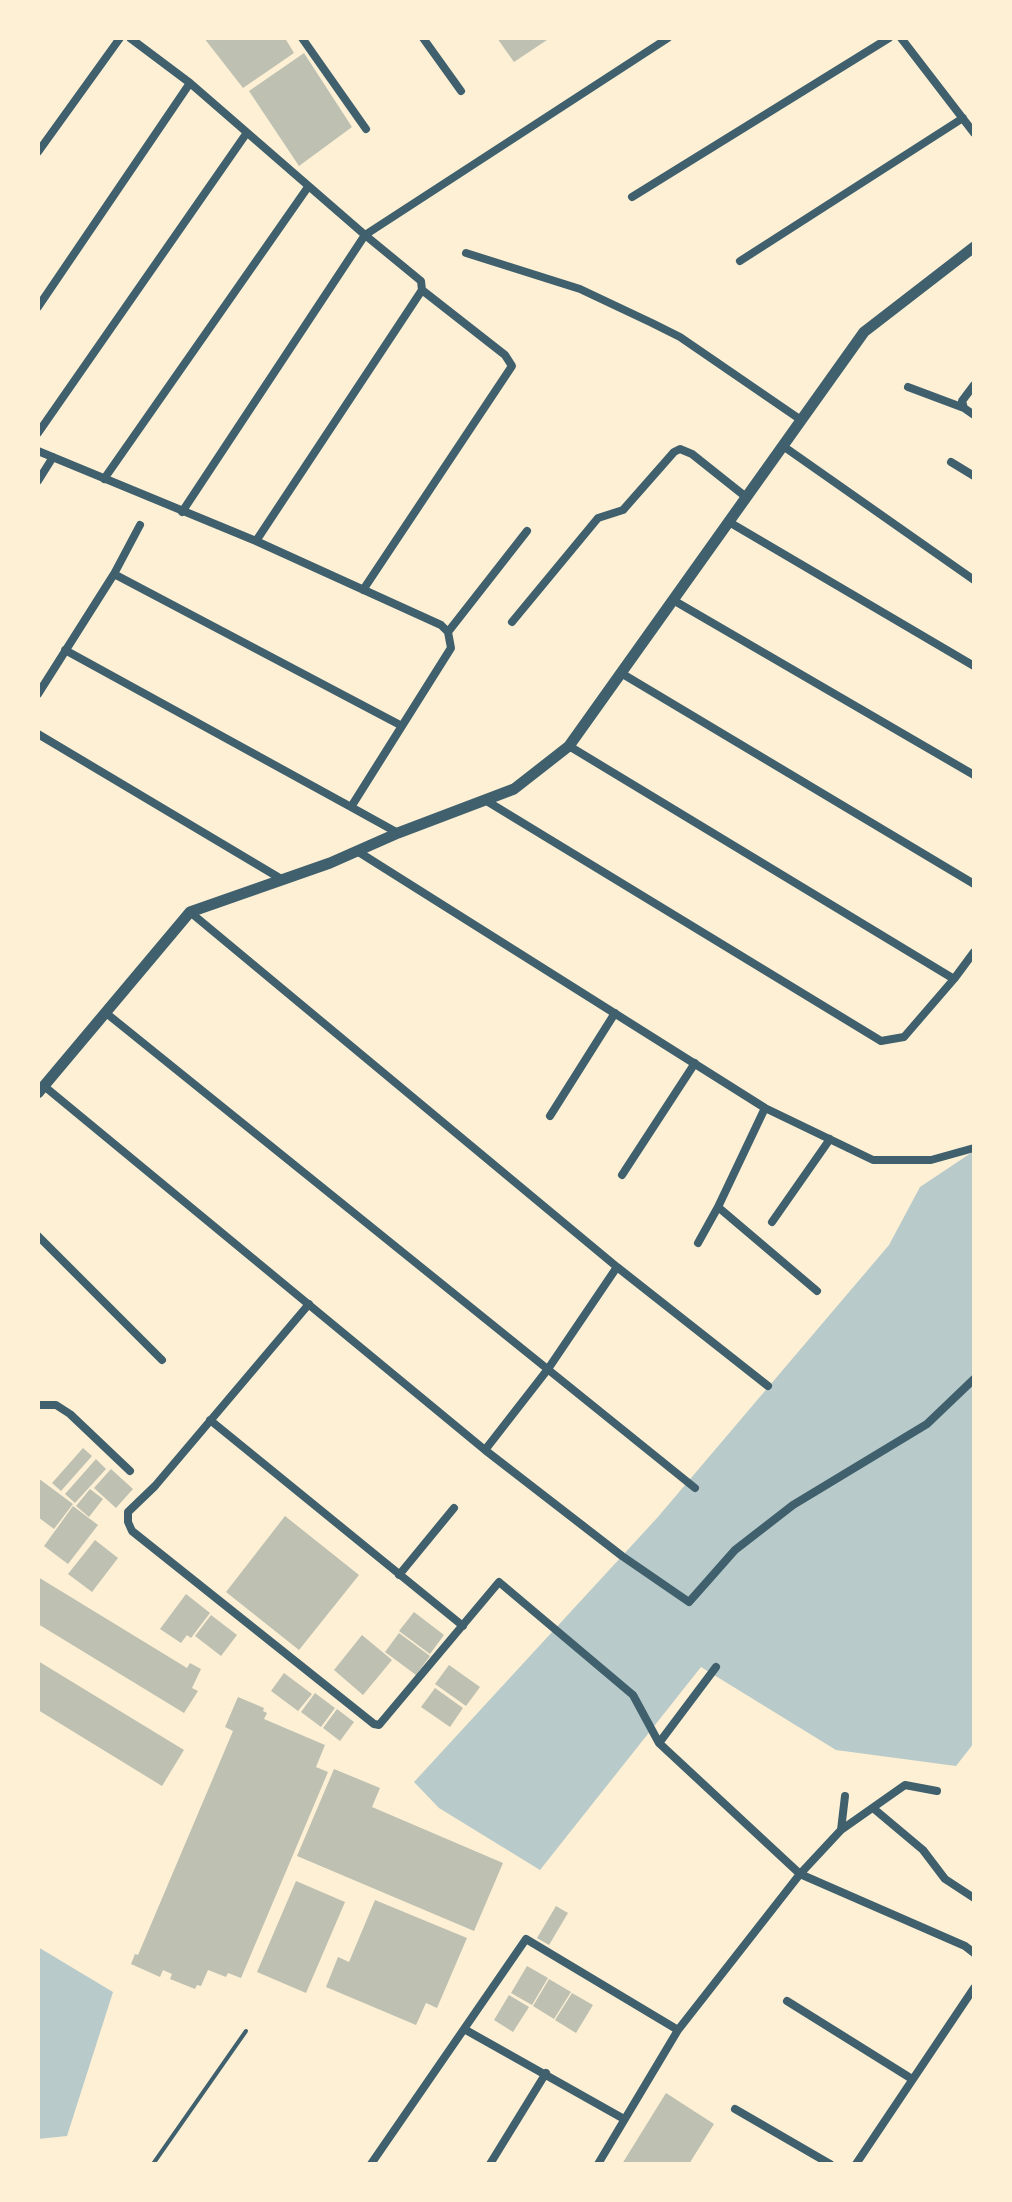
<!DOCTYPE html>
<style>
body{margin:0}
#map{position:relative;width:1012px;height:2202px;overflow:hidden;background:#fdf0d5;font-family:"Sofia Sans Condensed",sans-serif}
canvas{display:block}
.frame{position:absolute;inset:0;border:40px solid #fdf0d5;pointer-events:none}
</style>
<div id="map">
<canvas width="1012" height="2202"></canvas>
<div class="frame"></div>
</div>
<script>
const ctx = document.querySelector('canvas').getContext('2d');
ctx.lineJoin = 'round';
function fillPath(path, color) { ctx.fillStyle = color; ctx.fill(path, 'evenodd'); }
const toPath = rows => new Path2D(rows.map(r => 'M' + r).join(''));
function trace(path, color, width, dash) { ctx.strokeStyle = color; ctx.lineWidth = width; ctx.lineCap = dash ? 'butt' : 'round'; ctx.setLineDash(dash || []); ctx.stroke(path); }
const green = toPath([
 [974,1151,974,1743,956,1766,836,1750,701,1667,540,1870,439,1808,414,1782,657,1518,889,1245,920,1187],
 [38,1947,113,1992,67,2136,38,2139]
]);
const building = toPath([
 [204,38,285,38,294,53,243,88],
 [497,38,550,38,514,62],
 [304,53,352,127,299,166,249,91],
 [83,1448,92,1456,61,1491,52,1483],
 [96,1459,106,1469,75,1503,65,1494],
 [111,1469,133,1489,116,1508,94,1488],
 [38,1478,73,1504,54,1529,38,1517],
 [90,1489,103,1499,89,1517,76,1506],
 [73,1506,98,1525,68,1564,44,1546],
 [285,1516,359,1575,299,1650,226,1592],
 [95,1540,118,1558,92,1592,68,1574],
 [38,1577,187,1668,190,1663,201,1669,192,1688,198,1691,184,1713,38,1624],
 [186,1594,210,1613,191,1638,187,1635,181,1643,160,1629],
 [414,1612,444,1635,430,1654,399,1631],
 [211,1615,237,1635,221,1656,195,1636],
 [399,1633,430,1656,416,1675,385,1652],
 [362,1635,392,1660,363,1695,334,1670],
 [38,1661,184,1750,162,1786,38,1710],
 [449,1665,480,1687,466,1706,435,1684],
 [284,1673,312,1694,298,1711,271,1691],
 [435,1688,463,1708,450,1727,421,1707],
 [315,1693,335,1708,321,1727,301,1712],
 [238,1697,264,1708,263,1711,267,1713,264,1719,325,1745,316,1767,328,1772,241,1978,228,1973,226,1977,208,1970,201,1986,197,1985,195,1989,170,1979,172,1974,163,1970,160,1977,131,1964,135,1954,138,1955,233,1731,225,1727],
 [337,1709,354,1722,340,1741,323,1728],
 [334,1769,380,1788,372,1807,503,1863,474,1931,297,1856],
 [296,1881,345,1902,306,1993,257,1972],
 [375,1900,467,1938,437,2008,426,2003,416,2025,326,1987,338,1957,349,1962],
 [556,1906,568,1913,549,1945,537,1938],
 [527,1966,548,1978,532,2005,511,1993],
 [549,1979,571,1992,554,2019,533,2006],
 [572,1993,593,2005,576,2033,555,2020],
 [509,1995,529,2007,513,2032,494,2020],
 [666,2093,714,2124,689,2164,622,2164]
]);
const service = toPath([
 [153,2164,246,2031]
]);
const minor = toPath([
 [130,38,190,83,365,235,668,38],
 [302,38,366,129],
 [423,38,461,91],
 [901,38,974,133],
 [38,152,120,38],
 [632,197,889,38],
 [466,253,580,289,652,323,680,337,801,420],
 [740,261,963,118],
 [38,307,190,83],
 [974,385,962,401,964,408,974,415],
 [908,387,964,408],
 [38,433,246,134],
 [783,446,974,580],
 [38,451,256,541,441,625,448,632,451,648,351,807,398,833],
 [951,462,974,476],
 [104,479,308,187],
 [38,481,53,457],
 [182,512,365,235,421,281,422,290,256,541],
 [729,522,974,666],
 [114,574,402,726],
 [363,590,512,366,505,355,422,290],
 [673,600,974,775],
 [512,622,598,518,623,510,674,452,680,449,692,454,746,497],
 [448,632,527,531],
 [65,650,351,807],
 [621,673,974,884],
 [38,694,114,574,140,525],
 [38,734,283,880],
 [569,746,954,979],
 [485,800,881,1041,904,1037,954,979,974,952],
 [357,851,765,1108,873,1160,931,1160,974,1148],
 [190,912,617,1267,768,1386],
 [106,1013,695,1488],
 [44,1086,485,1450,622,1556,689,1602,735,1550,793,1505,927,1424,974,1379],
 [550,1116,615,1013],
 [622,1175,695,1063],
 [718,1207,765,1108],
 [772,1222,830,1139],
 [38,1236,162,1360],
 [698,1243,718,1207,817,1291],
 [309,1304,155,1486,128,1512,128,1522,132,1531,374,1724,379,1725,499,1582,633,1695,659,1743,800,1874,965,1946,974,1953],
 [38,1405,56,1405,70,1414,130,1471],
 [210,1420,463,1626],
 [485,1450,548,1369,617,1267],
 [399,1575,454,1508],
 [659,1743,716,1667],
 [873,1808,923,1850,945,1879,974,1898],
 [841,1830,905,1785,937,1791],
 [787,2001,912,2079],
 [464,2029,624,2119],
 [735,2109,830,2164],
 [371,2164,526,1939,678,2030],
 [490,2164,546,2073],
 [598,2164,678,2030,800,1874,841,1830,845,1796],
 [856,2164,974,1988]
]);
const tertiary = toPath([
 [38,1093,190,912,330,863,398,833,514,789,569,746,864,332,974,247]
]);
fillPath(green, '#b9caca');
fillPath(building, '#bec0b2');
trace(service, '#3f606c', 4);
trace(minor, '#3f606c', 8);
trace(tertiary, '#3f606c', 11);
</script>
